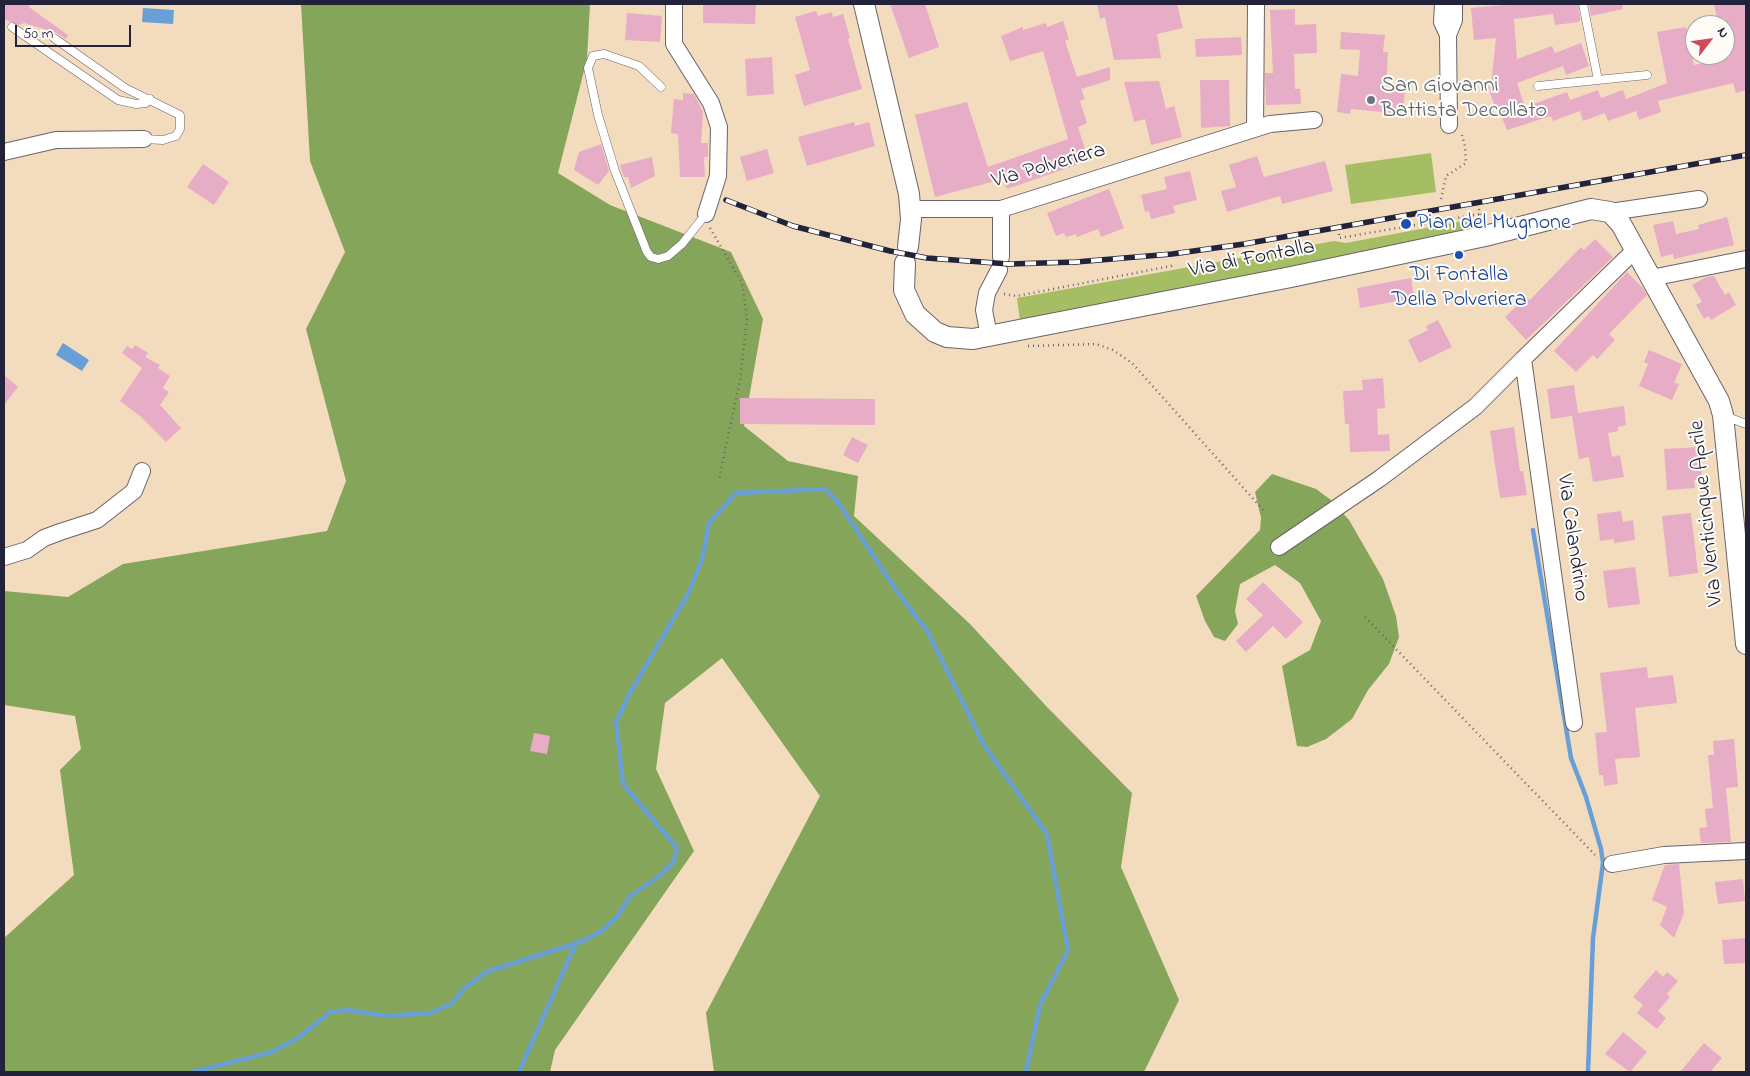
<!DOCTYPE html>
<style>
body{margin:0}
#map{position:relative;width:1750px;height:1076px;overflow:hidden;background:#f3dcbe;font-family:"Indie Flower",sans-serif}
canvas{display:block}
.frame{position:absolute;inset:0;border:5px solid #22223b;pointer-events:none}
.north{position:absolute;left:1685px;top:15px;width:50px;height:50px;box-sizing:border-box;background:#fdfcf7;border:1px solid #a5a5ac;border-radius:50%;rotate:60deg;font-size:14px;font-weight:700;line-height:20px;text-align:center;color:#22223b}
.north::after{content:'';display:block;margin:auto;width:18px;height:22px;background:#d1495b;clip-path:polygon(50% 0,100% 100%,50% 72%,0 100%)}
.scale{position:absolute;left:15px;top:25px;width:116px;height:22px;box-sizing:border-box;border:2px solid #22223b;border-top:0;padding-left:6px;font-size:15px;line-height:18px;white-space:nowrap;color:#22223b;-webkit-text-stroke:4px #fdfcf7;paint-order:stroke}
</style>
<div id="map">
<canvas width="1750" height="1076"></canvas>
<div class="frame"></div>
<div class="north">N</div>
<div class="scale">50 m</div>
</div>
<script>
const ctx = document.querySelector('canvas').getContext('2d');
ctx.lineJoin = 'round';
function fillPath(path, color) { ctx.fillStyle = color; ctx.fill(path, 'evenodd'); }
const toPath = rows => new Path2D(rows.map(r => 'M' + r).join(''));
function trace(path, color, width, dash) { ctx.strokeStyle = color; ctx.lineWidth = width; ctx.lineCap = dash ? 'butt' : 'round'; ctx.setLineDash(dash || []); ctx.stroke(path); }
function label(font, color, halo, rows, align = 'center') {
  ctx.font = font + ' "Indie Flower",sans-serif'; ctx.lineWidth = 4; ctx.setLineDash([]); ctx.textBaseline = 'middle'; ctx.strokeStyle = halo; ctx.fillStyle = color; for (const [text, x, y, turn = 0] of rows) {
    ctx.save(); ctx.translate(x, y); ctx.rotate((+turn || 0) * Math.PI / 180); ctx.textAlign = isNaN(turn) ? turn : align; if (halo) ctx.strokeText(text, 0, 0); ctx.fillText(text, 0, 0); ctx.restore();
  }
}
const green = toPath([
 [1431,153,1436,192,1351,204,1345,165],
 [1479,218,1481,225,1453,234,1449,239,1020,321,1017,298,1334,241,1346,243]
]);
const forest = toPath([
 [301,4,590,4,587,59,558,173,610,205,731,252,763,319,744,426,788,461,858,476,854,516,970,624,1048,708,1132,793,1121,867,1179,1000,1144,1072,714,1072,706,1013,820,796,722,658,665,703,656,769,694,851,555,1050,550,1072,4,1072,4,938,74,875,60,770,81,749,75,716,4,705,4,591,68,597,123,564,327,531,346,481,306,329,345,252,310,161],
 [1272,474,1316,489,1331,500,1349,520,1383,579,1396,616,1399,637,1389,664,1368,690,1352,719,1326,739,1307,747,1297,746,1282,666,1310,650,1321,621,1300,583,1275,565,1240,584,1235,611,1238,624,1225,641,1214,637,1205,621,1196,596,1260,530,1261,518,1255,492]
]);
const water = toPath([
 [143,8,174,10,173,24,142,22],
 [63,343,89,360,82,371,56,355]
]);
const stream = toPath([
 [1533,530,1571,758,1586,797,1601,849,1603,863,1593,938,1588,1072],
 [193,1072,272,1052,298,1038,330,1012,348,1010,386,1016,430,1013,451,1004,466,987,486,972,583,941,600,932,617,917,630,896,658,877,673,863,677,848,623,784,616,722,630,693,688,594,702,560,709,523,736,493,825,489,840,505,896,590,928,632,984,745,1047,834,1068,950,1040,1005,1026,1072],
 [519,1072,576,943]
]);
const building = toPath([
 [4,4,30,4,29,7,33,10,68,35,66,39,57,33,24,23,19,25,10,22,4,19],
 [703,4,756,4,755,24,703,23],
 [890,4,925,4,939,47,909,58],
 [1097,4,1177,4,1183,28,1157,34,1161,58,1114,60,1105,17,1100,19],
 [1517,4,1578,4,1580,19,1579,22,1555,25,1553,14,1514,19,1517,59,1552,46,1555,53,1581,43,1589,66,1566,75,1563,66,1517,83,1525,107,1567,92,1570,100,1598,90,1601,98,1623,90,1626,99,1667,83,1657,32,1686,27,1694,65,1725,58,1725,18,1717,19,1714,4,1746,4,1746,90,1736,93,1733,83,1658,101,1661,112,1639,120,1636,111,1608,121,1605,113,1583,121,1580,111,1553,121,1551,116,1507,130,1501,115,1498,116,1488,87,1491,85,1496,38,1474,40,1471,8],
 [1589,4,1622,4,1623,9,1591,16],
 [1295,9,1295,25,1316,24,1317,53,1294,54,1295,89,1300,89,1301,104,1266,105,1265,73,1273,73,1270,10],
 [816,11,818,16,832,12,833,17,843,14,850,38,848,39,862,89,804,106,795,75,810,70,795,17],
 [627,13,662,16,660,42,625,40],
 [1063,21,1069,39,1065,41,1077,77,1110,67,1110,80,1081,89,1085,99,1080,101,1087,123,1078,127,1085,149,1075,153,1079,164,1007,189,1003,179,935,197,915,115,967,102,988,167,1068,139,1043,51,1010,61,1001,36,1023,27,1023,30,1046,23,1047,27],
 [1341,32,1385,35,1383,52,1388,52,1386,88,1405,90,1403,114,1351,109,1350,114,1337,112,1341,74,1358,76,1360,50,1340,49],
 [1241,37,1242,55,1196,57,1195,39],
 [772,57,774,94,747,96,745,59],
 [1200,80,1229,80,1230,126,1201,128],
 [1159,81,1166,109,1174,106,1182,137,1151,145,1145,119,1134,122,1124,82],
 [683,93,694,94,703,112,701,143,708,143,708,157,704,157,705,177,680,177,678,134,671,133,674,99,683,100],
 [854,122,855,126,869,122,875,146,807,166,798,137],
 [601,144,609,171,598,185,574,170,579,152],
 [767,149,774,173,747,181,740,157],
 [1257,156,1264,177,1325,161,1333,191,1282,204,1280,196,1227,212,1221,191,1236,187,1229,165],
 [652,157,655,176,631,188,628,177,624,177,620,165],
 [203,164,229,182,214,205,187,187],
 [1190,171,1197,200,1173,206,1175,213,1151,219,1149,211,1145,212,1141,195,1167,189,1164,177],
 [1109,189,1124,228,1101,237,1098,229,1077,237,1076,234,1066,237,1064,233,1056,236,1047,213],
 [1727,217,1734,245,1674,259,1673,254,1661,257,1653,225,1673,221,1676,234,1699,229,1698,225],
 [1595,239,1613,257,1526,340,1505,317,1526,297,1530,300,1581,247,1584,250],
 [1627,272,1642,287,1647,295,1609,334,1615,340,1597,359,1593,355,1576,372,1554,351],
 [1714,276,1725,295,1729,292,1736,305,1711,320,1708,316,1704,319,1696,305,1702,302,1692,285,1706,277],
 [1411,278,1414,298,1360,308,1357,288],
 [1438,320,1452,347,1419,363,1408,340,1428,330,1426,326],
 [135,345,148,353,145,357,160,365,158,368,170,376,163,388,169,392,160,405,181,428,166,442,140,416,120,401,142,368,122,353,127,346,132,349],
 [1649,350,1682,364,1674,383,1679,384,1672,400,1639,386,1648,364,1644,362],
 [4,375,18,387,4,405],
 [1383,378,1385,408,1377,409,1378,435,1389,434,1390,451,1350,452,1349,424,1345,424,1343,391,1363,390,1362,380],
 [1574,385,1578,413,1624,406,1626,425,1618,427,1618,431,1608,433,1612,457,1620,455,1624,477,1593,482,1589,457,1579,459,1572,416,1551,419,1547,389],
 [740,398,875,399,875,425,740,424],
 [1514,427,1520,471,1523,471,1527,495,1500,498,1490,431],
 [852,437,868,445,858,463,843,455],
 [1700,447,1702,480,1694,480,1695,488,1667,490,1664,449],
 [1621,511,1623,522,1633,520,1635,540,1614,543,1614,539,1600,541,1597,514],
 [1691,513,1698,573,1669,577,1662,516],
 [1635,567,1640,604,1608,608,1603,571],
 [1263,582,1303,622,1286,639,1273,626,1246,652,1236,641,1263,615,1246,599],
 [1647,667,1648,678,1673,675,1677,703,1635,708,1640,757,1615,759,1618,784,1604,786,1603,775,1599,775,1595,733,1607,732,1600,673],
 [534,733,550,736,547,754,530,751],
 [1734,739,1738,787,1726,788,1731,842,1701,843,1699,828,1707,827,1705,809,1713,808,1708,755,1714,755,1713,741],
 [1679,864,1684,913,1674,938,1660,925,1667,907,1652,900,1665,865],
 [1743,879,1745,901,1718,904,1715,882],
 [1746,938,1746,963,1724,964,1722,940],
 [1656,970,1663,977,1667,972,1678,981,1667,994,1670,997,1658,1011,1666,1018,1657,1029,1637,1013,1643,1005,1633,997],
 [1623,1032,1647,1052,1630,1072,1605,1054],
 [1704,1043,1722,1058,1710,1072,1680,1072]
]);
const path = toPath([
 [1441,199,1446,176,1466,163,1465,146,1462,135],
 [1479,209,1482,220],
 [710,228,742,283,747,318,740,380,719,479],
 [1339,234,1339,238,1480,214],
 [1004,294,1017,296,1171,266,1174,263],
 [1028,346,1096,344,1113,350,1132,363,1264,511],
 [1365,617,1598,858]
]);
const service = toPath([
 [1583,4,1598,80],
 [12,27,118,100,136,104,146,103,150,99],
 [54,38,125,88,180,115,180,129,176,136,163,140,144,139],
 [1538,86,1647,75],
 [661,87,639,66,604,54,593,56,588,68,598,115,615,171,647,252,651,257,658,259,668,256,682,244,706,214],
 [1725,416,1746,424]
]);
const minor = toPath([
 [674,4,674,44,711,103,719,127,718,176,706,214],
 [1443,4,1442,22,1448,35,1449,125],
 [1448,35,1454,20,1454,4],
 [1255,128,1256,4],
 [4,152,56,140,144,139],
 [910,209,1001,209,1270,124,1314,120],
 [1001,209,1001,257],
 [1610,212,1699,199],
 [1651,278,1746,259],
 [989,336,984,310,987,293,999,270],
 [1279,547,1379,479,1475,407,1523,359],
 [4,557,27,550,44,538,60,532,97,520,134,491,142,471],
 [1574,723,1523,359,1636,249],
 [1612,864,1664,855,1746,851]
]);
const tertiary = toPath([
 [864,4,909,194,911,219,908,247],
 [905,263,904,290,915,314,935,332,947,337,973,339,1291,277,1485,236,1591,209,1610,212,1621,224,1719,401,1723,415,1746,644]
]);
const rail = toPath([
 [726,200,793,226,890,251,927,258,1009,264,1076,262,1172,254,1244,244,1746,155]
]);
const markers = [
 [1371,100,5,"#6b7280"],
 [1406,224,6,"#1a4fb4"],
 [1459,255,5,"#1a4fb4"]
];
const worshipNames = [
 ["San Giovanni",1381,87],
 ["Battista Decollato",1381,112]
];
const streetNames = [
 ["Via Polveriera",1049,167,-16],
 ["Via di Fontalla",1252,260,-11],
 ["Via Venticinque Aprile",1708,513,-96],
 ["Via Calandrino",1571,538,82]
];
const transitNames = [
 ["Pian del Mugnone",1417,224],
 ["Di Fontalla",1459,276,"center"],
 ["Della Polveriera",1459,301,"center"]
];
fillPath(green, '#a5be64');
fillPath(forest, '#84a55a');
fillPath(water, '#689fd6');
trace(stream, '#689fd6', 4.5);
fillPath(building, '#e7acc6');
trace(service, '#6b6369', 9);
trace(minor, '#6b6369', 18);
trace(tertiary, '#6b6369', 22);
trace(path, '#6b6369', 2.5, [1, 4]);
trace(service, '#fff', 8);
trace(minor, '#fff', 16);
trace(tertiary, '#fff', 20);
trace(rail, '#22223b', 5.5);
trace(rail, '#fdfcf7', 4, [11]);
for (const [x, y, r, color] of markers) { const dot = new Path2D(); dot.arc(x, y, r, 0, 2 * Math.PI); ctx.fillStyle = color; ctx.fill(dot); trace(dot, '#fdfcf7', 2); }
label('22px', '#5b616d', '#fdfcf7', worshipNames, 'left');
label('22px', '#22223b', '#fdfcf7', streetNames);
label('22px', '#164399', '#fdfcf7', transitNames, 'left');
</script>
